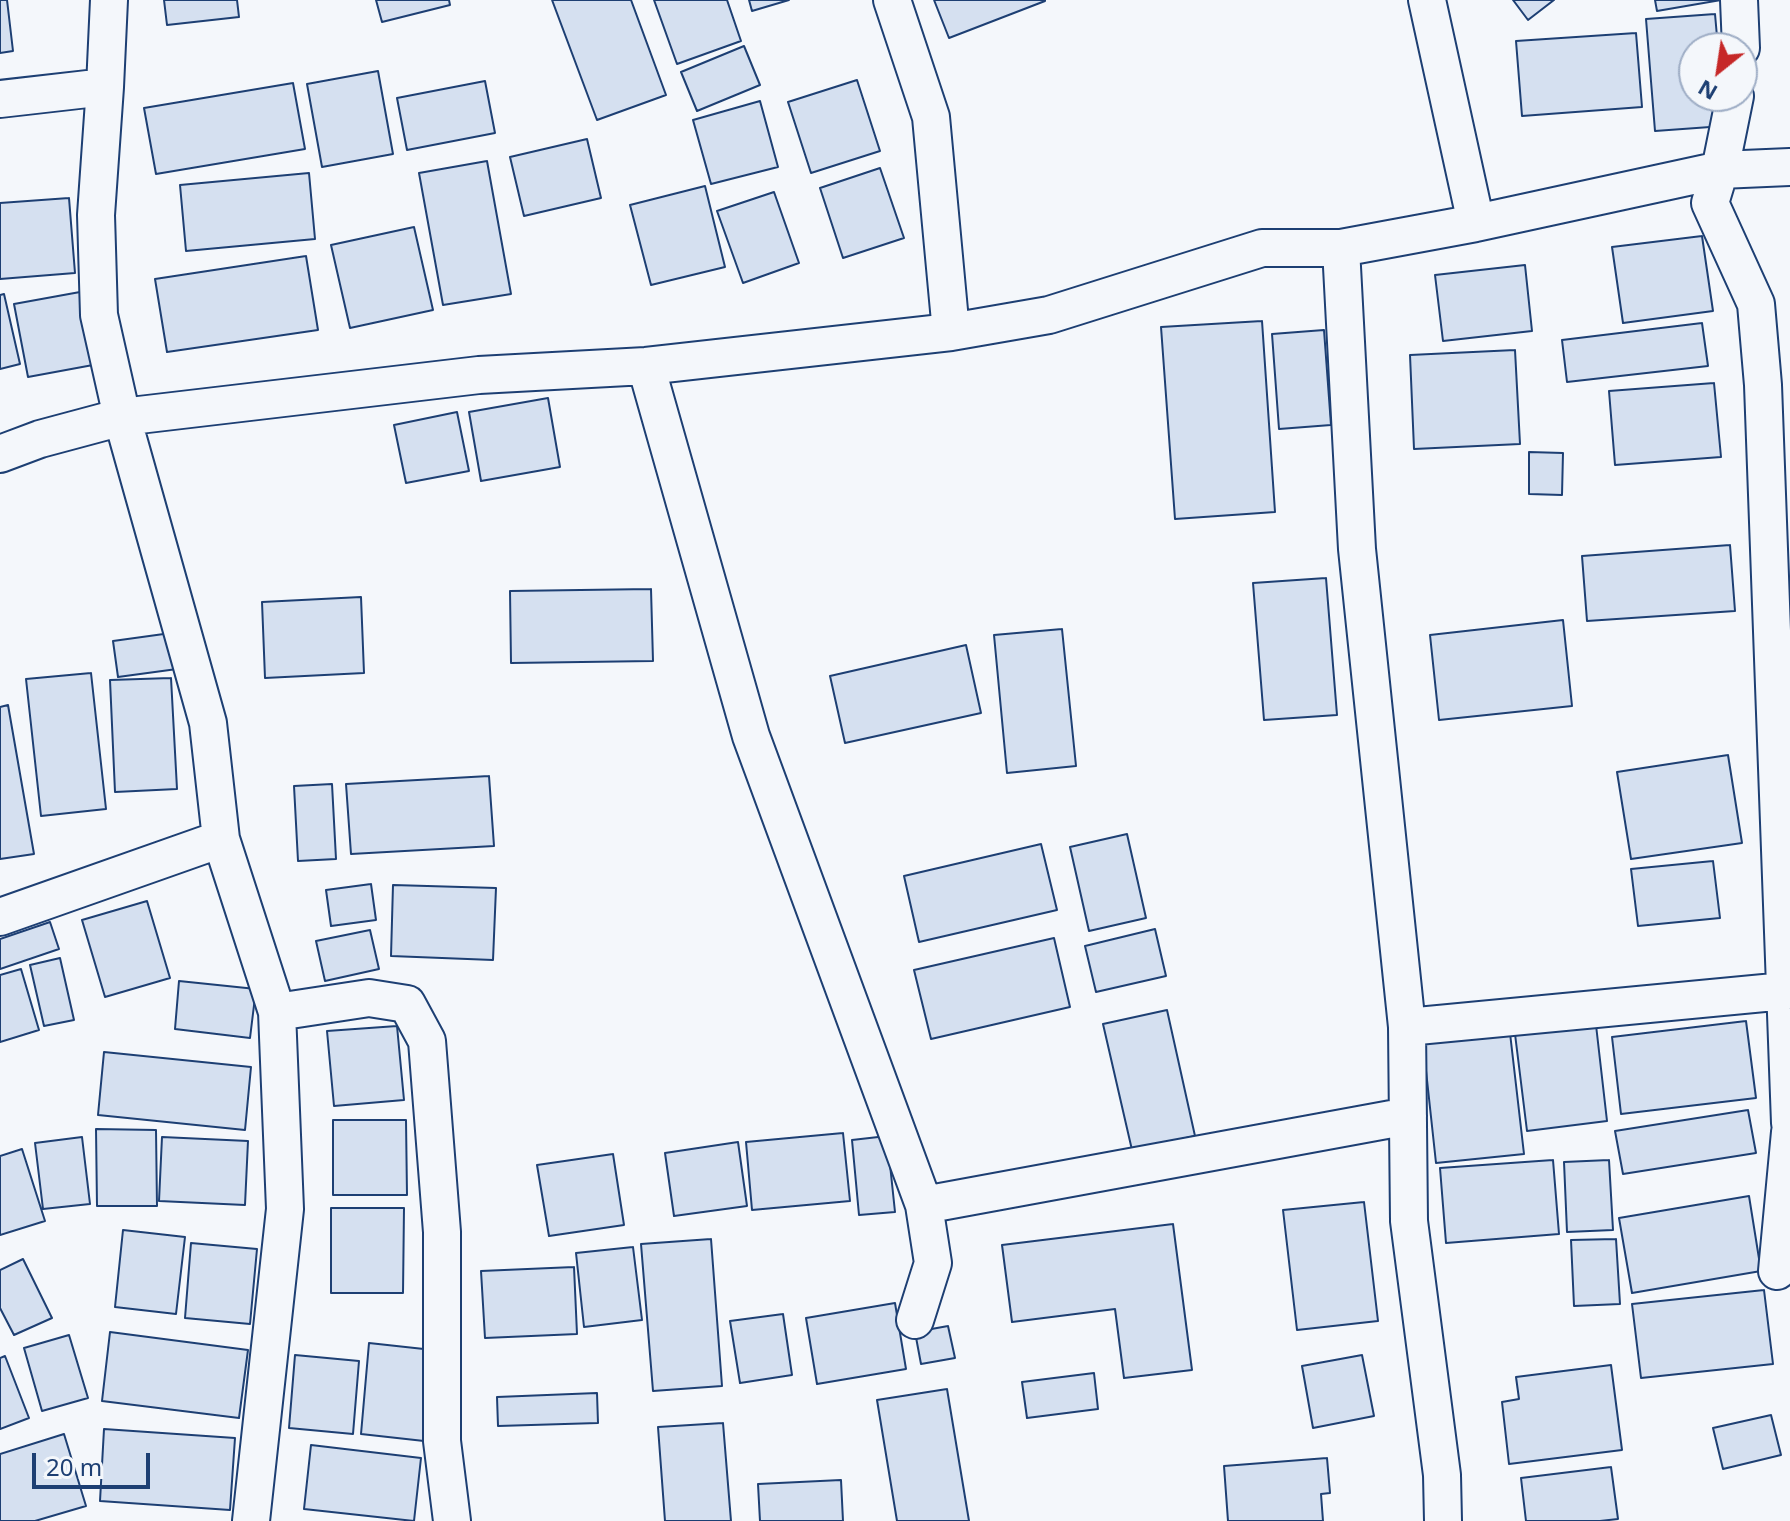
<!DOCTYPE html>
<style>
body{margin:0}
#map{position:relative;width:1790px;height:1521px;overflow:hidden;background:#f4f7fb;font-family:"Noto Sans",sans-serif}
canvas{display:block}
.north{position:absolute;left:1678px;top:32px;width:80px;height:80px;box-sizing:border-box;background:#f4f7fb;border:2px solid #9eadc5;border-radius:50%;rotate:210deg;font-size:22px;font-weight:700;line-height:32px;text-align:center;color:#1d3f73}
.north::after{content:'';display:block;margin:auto;width:28px;height:36px;background:#c62828;clip-path:polygon(50% 0,100% 100%,50% 72%,0 100%)}
.scale{position:absolute;left:32px;top:1453px;width:118px;height:36px;box-sizing:border-box;border:4px solid #1d3f73;border-top:0;padding-left:10px;font-size:24px;line-height:28px;white-space:nowrap;color:#1d3f73;-webkit-text-stroke:6px #f4f7fb;paint-order:stroke}
</style>
<div id="map">
<canvas width="1790" height="1521"></canvas>
<div class="north">N</div>
<div class="scale">20 m</div>
</div>
<script>
const ctx = document.querySelector('canvas').getContext('2d');
ctx.lineJoin = 'round';
function fillPath(path, color) { ctx.fillStyle = color; ctx.fill(path, 'evenodd'); }
const toPath = rows => new Path2D(rows.map(r => 'M' + r).join(''));
function trace(path, color, width, dash) { ctx.strokeStyle = color; ctx.lineWidth = width; ctx.lineCap = dash ? 'butt' : 'round'; ctx.setLineDash(dash || []); ctx.stroke(path); }
const building = toPath([
 [0,0,7,0,13,51,0,53,0,0],
 [164,0,237,0,239,17,167,25,164,0],
 [376,0,449,0,450,5,382,22,376,0],
 [552,0,631,0,666,95,597,120,552,0],
 [654,0,727,0,741,41,677,64,654,0],
 [749,0,789,0,752,11,749,0],
 [934,0,1045,0,1045,1,949,38,934,0],
 [1513,0,1554,0,1528,20,1513,0],
 [1655,0,1721,0,1657,11,1655,0],
 [1715,14,1718,48,1694,48,1694,96,1722,96,1724,126,1655,131,1646,19,1715,14],
 [1636,33,1642,107,1522,116,1516,41,1636,33],
 [744,46,760,85,697,111,681,72,744,46],
 [378,71,393,154,322,167,307,84,378,71],
 [857,80,880,151,811,173,788,102,857,80],
 [485,81,495,133,407,150,397,98,485,81],
 [293,83,305,149,156,174,144,108,293,83],
 [760,101,778,167,711,184,693,120,760,101],
 [587,139,601,198,524,216,510,157,587,139],
 [487,161,511,294,443,305,419,173,487,161],
 [880,168,904,238,843,258,820,188,880,168],
 [309,173,315,239,186,251,180,185,309,173],
 [705,186,725,267,651,285,630,205,705,186],
 [774,192,799,263,743,283,717,211,774,192],
 [69,198,75,273,0,279,0,203,69,198],
 [414,227,433,310,350,328,331,245,414,227],
 [1702,236,1713,311,1623,323,1612,247,1702,236],
 [306,256,318,330,167,352,155,279,306,256],
 [1525,265,1532,331,1443,341,1435,275,1525,265],
 [80,292,93,365,28,377,14,304,80,292],
 [4,294,20,364,0,369,0,295,4,294],
 [1262,321,1275,512,1175,519,1161,327,1262,321],
 [1702,323,1708,366,1567,382,1562,340,1702,323],
 [1324,330,1331,425,1279,429,1272,334,1324,330],
 [1515,350,1520,444,1414,449,1410,355,1515,350],
 [1714,383,1721,457,1615,465,1609,391,1714,383],
 [548,398,560,467,481,481,469,412,548,398],
 [457,412,469,471,406,483,394,425,457,412],
 [1529,452,1563,453,1562,495,1529,494,1529,452],
 [1730,545,1735,611,1587,621,1582,556,1730,545],
 [1326,578,1337,715,1264,720,1253,583,1326,578],
 [651,589,653,661,511,663,510,591,651,589],
 [361,597,364,673,265,678,262,602,361,597],
 [1563,620,1572,706,1439,720,1430,635,1563,620],
 [1062,629,1076,766,1007,773,994,635,1062,629],
 [171,633,177,669,118,677,113,641,171,633],
 [966,645,981,713,845,743,830,676,966,645],
 [91,673,106,809,41,816,26,679,91,673],
 [171,678,177,789,115,792,110,680,171,678],
 [8,705,34,854,0,859,0,707,8,705],
 [1728,755,1742,843,1631,859,1617,772,1728,755],
 [489,776,494,846,351,854,346,784,489,776],
 [332,784,336,859,298,861,294,786,332,784],
 [1127,834,1146,918,1089,931,1070,847,1127,834],
 [1041,844,1057,910,919,942,904,876,1041,844],
 [1713,861,1720,918,1638,926,1631,869,1713,861],
 [371,884,376,920,331,926,326,890,371,884],
 [393,885,496,888,493,960,391,956,393,885],
 [147,901,170,978,105,997,82,920,147,901],
 [50,922,59,949,0,969,0,939,50,922],
 [1155,929,1166,976,1096,992,1085,946,1155,929],
 [370,930,379,969,325,981,316,941,370,930],
 [1054,938,1070,1007,931,1039,914,970,1054,938],
 [60,958,74,1020,44,1026,30,965,60,958],
 [21,969,39,1030,0,1042,0,975,21,969],
 [179,981,256,989,250,1038,175,1029,179,981],
 [1167,1010,1195,1136,1132,1150,1103,1024,1167,1010],
 [1746,1021,1756,1098,1621,1114,1612,1037,1746,1021],
 [1596,1025,1607,1121,1527,1131,1515,1034,1596,1025],
 [397,1026,404,1100,334,1106,327,1031,397,1026],
 [1510,1033,1524,1154,1436,1163,1423,1043,1510,1033],
 [104,1052,251,1067,245,1130,98,1115,104,1052],
 [1748,1110,1756,1153,1623,1174,1615,1131,1748,1110],
 [333,1120,406,1120,407,1195,333,1195,333,1120],
 [96,1129,156,1130,157,1206,97,1206,96,1129],
 [843,1133,850,1201,752,1210,746,1142,843,1133],
 [887,1136,895,1212,859,1215,852,1140,887,1136],
 [82,1137,90,1204,43,1209,35,1143,82,1137],
 [162,1137,248,1141,245,1205,159,1201,162,1137],
 [738,1142,747,1206,674,1216,665,1153,738,1142],
 [22,1149,45,1221,0,1235,0,1156,22,1149],
 [613,1154,624,1225,549,1236,537,1165,613,1154],
 [1553,1160,1559,1234,1446,1243,1440,1168,1553,1160],
 [1609,1160,1613,1230,1567,1232,1564,1162,1609,1160],
 [1749,1196,1761,1271,1632,1293,1619,1218,1749,1196],
 [1364,1202,1378,1321,1297,1330,1283,1210,1364,1202],
 [331,1208,404,1208,403,1293,331,1293,331,1208],
 [1173,1224,1192,1370,1124,1378,1115,1309,1012,1322,1002,1245,1173,1224],
 [123,1230,185,1237,176,1314,115,1307,123,1230],
 [711,1239,722,1386,653,1391,641,1244,711,1239],
 [1616,1239,1620,1304,1574,1306,1571,1240,1616,1239],
 [191,1243,257,1249,250,1324,185,1318,191,1243],
 [633,1247,642,1320,584,1327,576,1253,633,1247],
 [23,1259,52,1318,14,1335,0,1308,0,1270,23,1259],
 [574,1267,577,1334,485,1338,481,1271,574,1267],
 [1764,1290,1773,1364,1641,1378,1632,1304,1764,1290],
 [895,1303,906,1369,817,1384,806,1318,895,1303],
 [783,1314,792,1375,740,1383,730,1321,783,1314],
 [948,1326,955,1358,921,1364,915,1332,948,1326],
 [110,1332,248,1350,239,1418,102,1401,110,1332],
 [69,1335,88,1398,42,1411,24,1348,69,1335],
 [369,1343,433,1350,424,1441,361,1434,369,1343],
 [295,1355,359,1361,353,1434,289,1428,295,1355],
 [1362,1355,1374,1416,1313,1428,1302,1366,1362,1355],
 [5,1356,29,1418,0,1429,0,1358,5,1356],
 [1611,1365,1622,1450,1509,1464,1502,1402,1519,1399,1516,1377,1611,1365],
 [1094,1373,1098,1409,1027,1418,1022,1382,1094,1373],
 [947,1389,969,1521,897,1521,877,1400,947,1389],
 [597,1393,598,1423,498,1426,497,1397,597,1393],
 [1771,1415,1781,1455,1723,1469,1713,1428,1771,1415],
 [723,1423,731,1521,665,1521,658,1427,723,1423],
 [104,1429,235,1438,230,1510,100,1501,104,1429],
 [64,1434,86,1506,35,1521,0,1521,0,1454,64,1434],
 [311,1445,421,1458,414,1521,304,1509,311,1445],
 [1327,1458,1330,1493,1321,1494,1323,1521,1228,1521,1224,1466,1327,1458],
 [1611,1467,1618,1519,1600,1521,1526,1521,1521,1478,1611,1467],
 [841,1480,843,1521,760,1521,758,1484,841,1480]
]);
const minor = toPath([
 [109,0,105,87,96,215,99,315,122,417,208,723,221,839,277,1012,285,1209,251,1521],
 [892,0,931,117,951,332],
 [1427,0,1476,223],
 [1739,0,1741,48],
 [1735,96,1720,170,1710,203,1756,304,1763,385,1790,1123],
 [0,99,105,87],
 [1341,248,1357,549,1407,1027,1409,1221,1442,1475,1443,1521],
 [646,366,751,736,924,1205,933,1263,915,1320],
 [0,454,40,439,122,417,479,375,646,366,951,332,1049,315,1262,248,1341,248,1476,223,1720,170,1790,167],
 [0,917,221,839],
 [277,1012,369,998,407,1004,427,1041,442,1232,442,1441,452,1521],
 [1407,1027,1785,991],
 [924,1205,1408,1116],
 [1777,1271,1790,1132]
]);
fillPath(building, '#d5e0f0');
trace(building, '#1d3f73', 2);
trace(minor, '#1d3f73', 40);
trace(minor, '#f4f7fb', 36);
</script>
